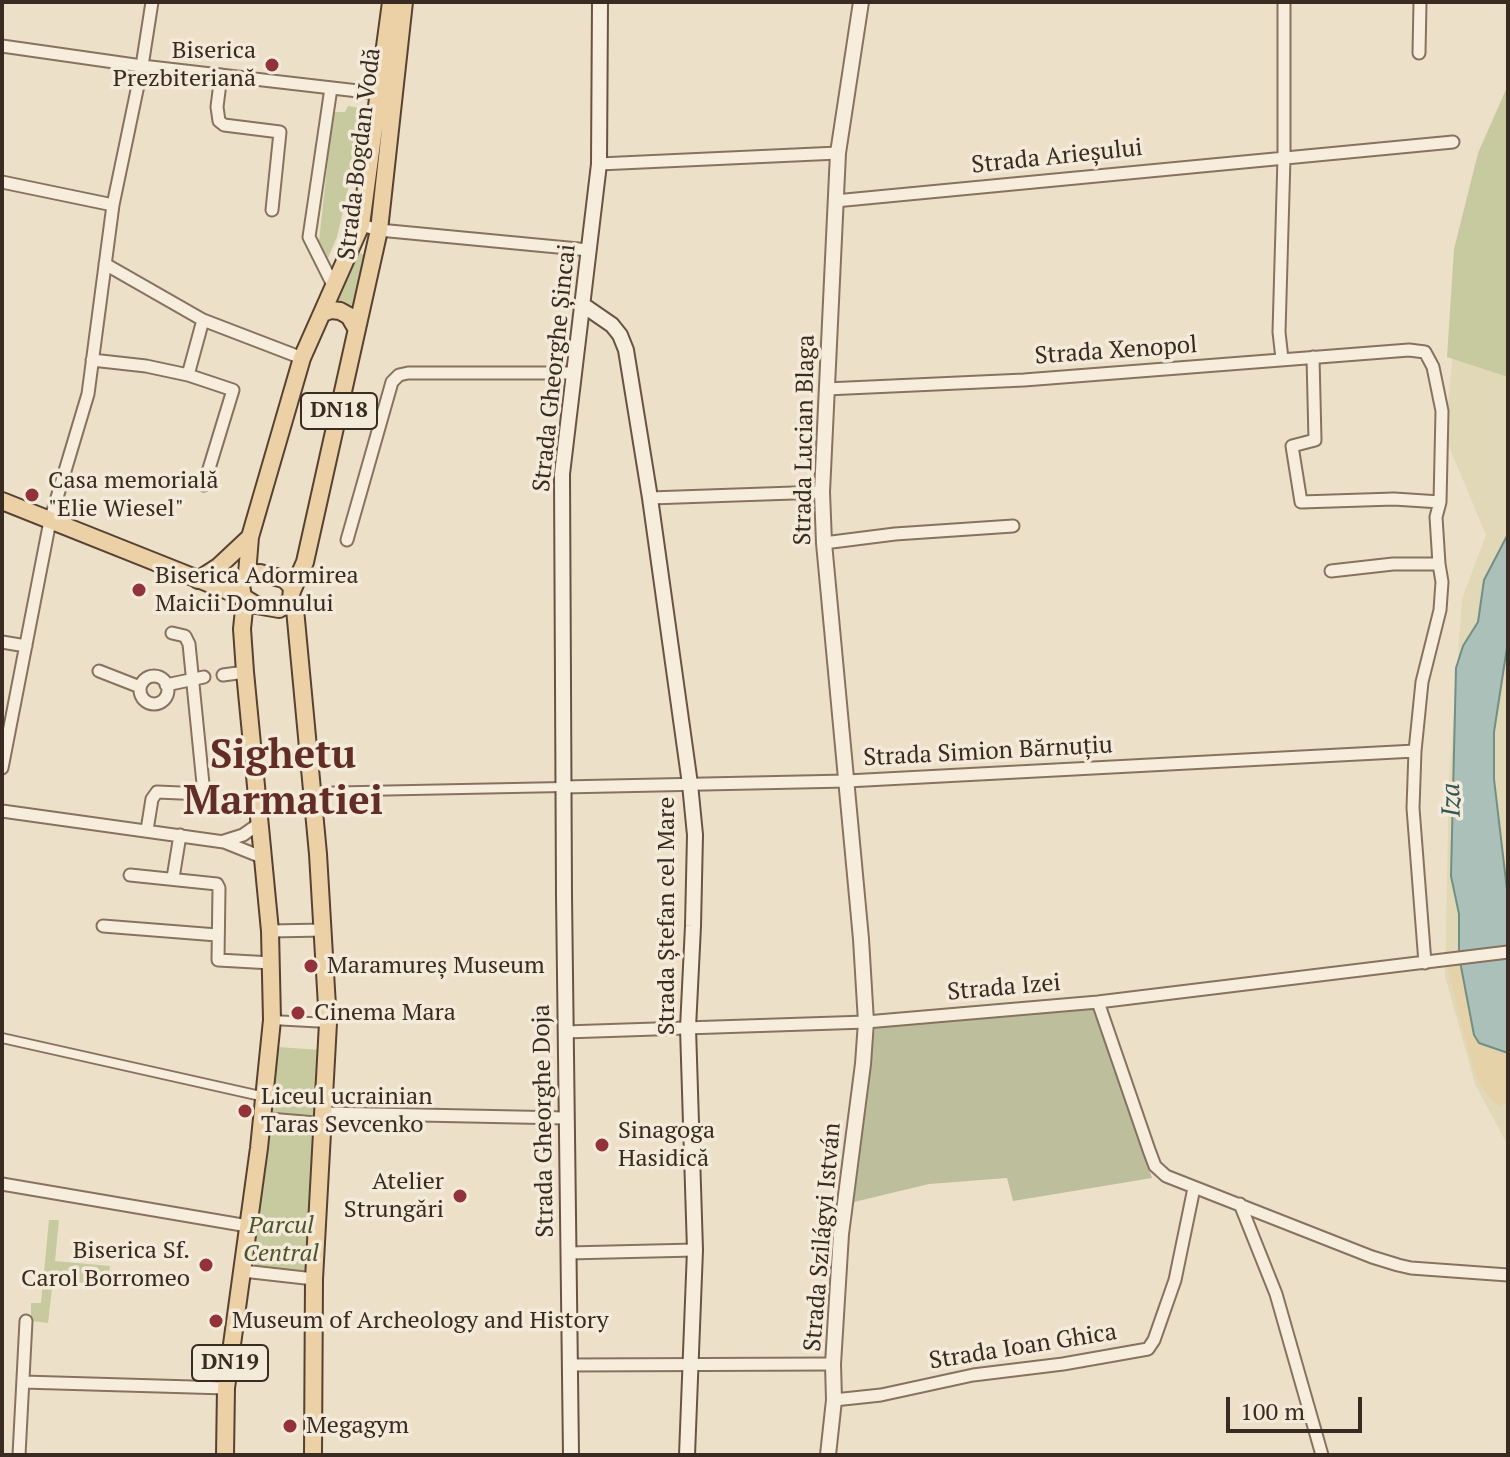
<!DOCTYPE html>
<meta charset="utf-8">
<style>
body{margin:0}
#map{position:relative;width:1510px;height:1457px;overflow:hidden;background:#ece0c9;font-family:"PT Serif",serif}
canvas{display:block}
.frame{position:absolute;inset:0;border:4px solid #392b21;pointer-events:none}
.scale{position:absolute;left:1226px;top:1397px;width:136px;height:36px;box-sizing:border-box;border:4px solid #392b21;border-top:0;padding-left:10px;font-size:24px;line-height:28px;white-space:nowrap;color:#392b21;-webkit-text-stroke:6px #f4ead9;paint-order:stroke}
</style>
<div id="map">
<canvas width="1510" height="1457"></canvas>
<div class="frame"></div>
<div class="scale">100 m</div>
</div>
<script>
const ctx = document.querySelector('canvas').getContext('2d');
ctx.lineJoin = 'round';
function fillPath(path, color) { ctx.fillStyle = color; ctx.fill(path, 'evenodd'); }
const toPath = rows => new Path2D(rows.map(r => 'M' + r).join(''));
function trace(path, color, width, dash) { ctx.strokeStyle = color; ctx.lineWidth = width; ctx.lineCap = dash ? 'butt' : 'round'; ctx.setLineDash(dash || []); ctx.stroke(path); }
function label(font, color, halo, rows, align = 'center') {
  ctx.font = font + ' "PT Serif",serif'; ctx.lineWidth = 7; ctx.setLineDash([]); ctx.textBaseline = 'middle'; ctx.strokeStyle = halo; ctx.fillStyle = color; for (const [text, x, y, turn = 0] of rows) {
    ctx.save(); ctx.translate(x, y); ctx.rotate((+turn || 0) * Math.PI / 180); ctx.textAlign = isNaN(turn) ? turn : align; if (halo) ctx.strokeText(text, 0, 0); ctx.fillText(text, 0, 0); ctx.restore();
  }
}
const farmland = toPath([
 [1508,106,1508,1146,1475,1084,1445,976,1449,782,1462,599,1486,535,1445,437,1459,287]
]);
const green = toPath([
 [1508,85,1508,377,1447,357,1454,249,1478,153],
 [348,106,360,108,352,172,337,237,328,258,319,241,333,112,345,112],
 [354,251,367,256,355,313,333,307],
 [278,1047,320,1050,312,1145,309,1271,250,1266],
 [49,1220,59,1220,55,1261,110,1266,107,1285,53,1280,48,1323,31,1321,31,1303,41,1303]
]);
const sand = toPath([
 [1459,964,1462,965,1473,1031,1481,1044,1508,1053,1508,1102,1500,1106,1494,1102,1479,1083,1470,1058,1447,965]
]);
const cemetery = toPath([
 [1093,1009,1152,1178,1013,1201,1007,1178,929,1184,854,1202,875,1027]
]);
const water = toPath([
 [1508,534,1508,641,1494,732,1494,779,1508,898,1508,1053,1479,1043,1474,1035,1459,956,1459,914,1451,876,1456,668,1463,646,1478,622,1484,580,1508,534]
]);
const pedestrian = toPath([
 [312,792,563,787],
 [272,1020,328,1023],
 [2,1038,265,1097],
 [263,1117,322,1122]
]);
const minor = toPath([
 [2,46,142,66,384,94],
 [1419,53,1420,2],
 [221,75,217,107,219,121,224,125,280,132,272,210],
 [331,88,309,237,334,287],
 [599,164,838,153],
 [2,182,113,205],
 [835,201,1453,142],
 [361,225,379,230,589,250],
 [105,264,203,320,302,358],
 [1313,357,1315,440,1292,446,1301,502,1394,499,1440,502],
 [1282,359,1279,332,1284,158,1284,2],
 [92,360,146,366,188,375,233,390,204,485],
 [188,375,203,320],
 [826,389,1024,380,1409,350,1425,352,1433,367,1442,411,1440,502,1436,517,1439,564],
 [650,498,822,492],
 [347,540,392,382,399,375,408,373,574,373],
 [824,543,895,534,1013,526],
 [1331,571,1393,564,1439,564,1442,582,1440,610,1422,682,1415,751,1413,808,1425,963],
 [2,642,26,646],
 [99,671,140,687],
 [223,675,245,672],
 '140 690a14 14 0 1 1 28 0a14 14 0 1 1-28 0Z',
 [166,685,204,677],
 [2,768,50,521,88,394,113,205,142,66,152,2],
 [563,787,847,781,1415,751],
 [258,807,313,803],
 [2,811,224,842,264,858],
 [147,830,152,799,157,792,204,794,189,644,185,636,172,633],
 [224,841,243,835,260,823],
 [130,875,217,884,219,888,218,960,272,963],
 [173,878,180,835],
 [103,926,217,935],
 [270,931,324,930],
 [1098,1002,1149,1150,1155,1166,1166,1176,1372,1257,1398,1265,1411,1268,1508,1275],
 [565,1032,866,1022,1098,1002,1508,952],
 [322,1113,566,1118],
 [2,1184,248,1226],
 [1240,1204,1276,1294,1322,1455],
 [568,1253,695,1250],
 [243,1271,314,1279],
 [570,1365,833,1364],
 [23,1382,226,1388],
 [834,1400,881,1395,973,1375,1063,1364,1148,1349,1154,1340,1175,1280,1194,1188],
 [19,1455,26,1321]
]);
const tertiary = toPath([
 [828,1455,834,1400,833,1364,841,1234,863,1064,866,1022,861,939,824,543,822,492,838,153,861,2]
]);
const secondary = toPath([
 [583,305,612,325,620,335,626,350,650,498,690,784,695,835,693,926,688,1028,695,1250,687,1455],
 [571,1455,564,895,562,474,599,164,600,2]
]);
const primary = toPath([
 [323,313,331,310,340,311,349,316,356,328],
 [2,501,243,597,256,605,279,609,291,600,292,587,284,579,260,573,247,574],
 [198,580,218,567,250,537],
 [292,591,305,562,379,230,404,2],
 [243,597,241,585,247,574,250,537,302,358,361,225,391,2],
 [291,600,295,609,318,854,328,1023,314,1279,313,1455],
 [225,1455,226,1388,259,1148,272,1020,270,931,245,672,242,629,245,600]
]);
const markers = [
 [272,65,8,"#923339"],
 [32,495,8,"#923339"],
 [139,590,8,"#923339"],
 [311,966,8,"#923339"],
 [298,1013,8,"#923339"],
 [245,1111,8,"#923339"],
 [602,1145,8,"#923339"],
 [460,1196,8,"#923339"],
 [206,1265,8,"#923339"],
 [216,1321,8,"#923339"],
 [290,1426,8,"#923339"]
];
const shields = [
 [339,411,76],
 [230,1363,76]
];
const shieldNames = [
 ["DN18",339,411],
 ["DN19",230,1363]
];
const poiNames = [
 ["Biserica",256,51,"right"],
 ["Prezbiteriană",256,79,"right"],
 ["Casa memorială",48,481],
 ["\"Elie Wiesel\"",48,509],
 ["Biserica Adormirea",155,576],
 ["Maicii Domnului",155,604],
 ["Maramureș Museum",327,966],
 ["Cinema Mara",314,1013],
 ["Liceul ucrainian",261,1097],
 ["Taras Sevcenko",261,1125],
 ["Sinagoga",618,1131],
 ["Hasidică",618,1159],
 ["Atelier",444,1182,"right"],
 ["Strungări",444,1210,"right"],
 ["Biserica Sf.",190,1251,"right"],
 ["Carol Borromeo",190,1279,"right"],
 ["Museum of Archeology and History",232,1321],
 ["Megagym",306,1426]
];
const streetNames = [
 ["Strada Bogdan Vodă",360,154,-83],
 ["Strada Arieșului",1057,157,-6],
 ["Strada Xenopol",1116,351,-4],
 ["Strada Gheorghe Șincai",555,368,-84],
 ["Strada Lucian Blaga",805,440,-89],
 ["Strada Simion Bărnuțiu",988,752,-3],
 ["Strada Ștefan cel Mare",667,916,-90],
 ["Strada Izei",1004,988,-5],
 ["Strada Gheorghe Doja",544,1121,-91],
 ["Strada Szilágyi István",823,1237,-85],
 ["Strada Ioan Ghica",1023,1347,-9]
];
const parkNames = [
 ["Parcul",281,1226],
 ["Central",281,1254]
];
const waterNames = [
 ["Iza",1452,800,-91]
];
const townNames = [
 ["Sighetu",283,757],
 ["Marmatiei",283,803]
];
fillPath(farmland, '#e1d8b7');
fillPath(green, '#c7ca9e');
fillPath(sand, '#e5d2a9');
fillPath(cemetery, '#bdbf9c');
fillPath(water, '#aac0b8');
trace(water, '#718f85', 2);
trace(pedestrian, '#87725f', 12);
trace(minor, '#87725f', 15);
trace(tertiary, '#87725f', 18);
trace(secondary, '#695342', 18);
trace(primary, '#564133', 20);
trace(pedestrian, '#f7eddc', 8);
trace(minor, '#f7eddc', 11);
trace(tertiary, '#f7eddc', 14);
trace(secondary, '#f7eddc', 14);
trace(primary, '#ebd1a5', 16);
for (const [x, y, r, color] of markers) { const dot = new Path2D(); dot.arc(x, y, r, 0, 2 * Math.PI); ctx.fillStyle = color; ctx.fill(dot); trace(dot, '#f4ead9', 3); }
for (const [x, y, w] of shields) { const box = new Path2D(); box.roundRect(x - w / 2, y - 18, w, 36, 6); ctx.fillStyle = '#f4ead9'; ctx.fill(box); trace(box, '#392b21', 2); }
label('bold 22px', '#392b21', null, shieldNames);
label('24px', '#392b21', '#f4ead9', poiNames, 'left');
label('24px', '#392b21', '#f4ead9', streetNames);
label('italic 24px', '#4c542a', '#f4ead9', parkNames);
label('italic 26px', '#325753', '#f4ead9', waterNames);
label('bold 40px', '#622d24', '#f4ead9', townNames);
</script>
